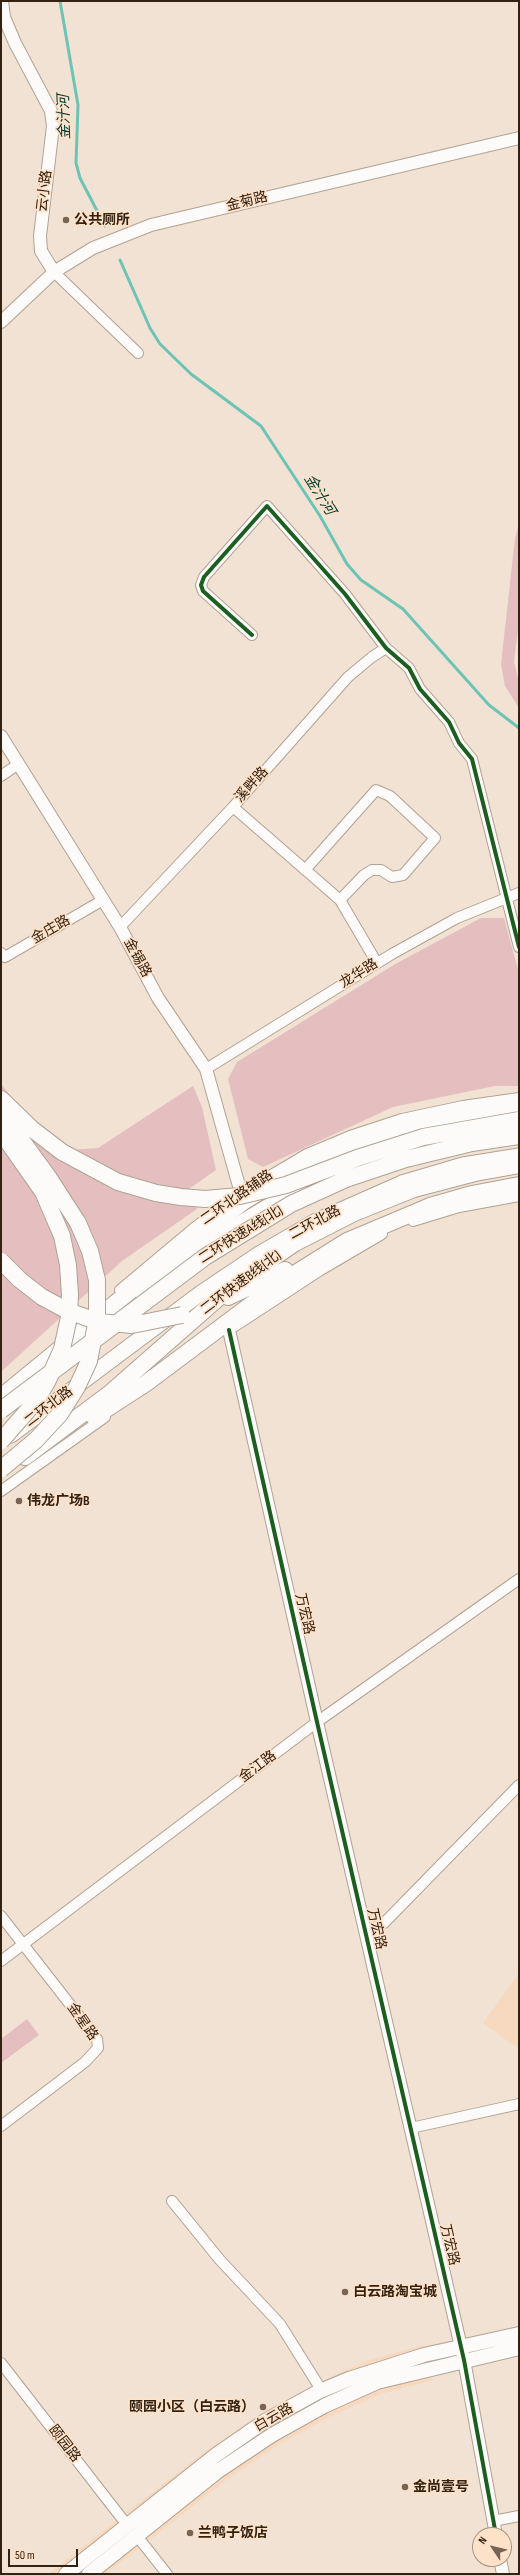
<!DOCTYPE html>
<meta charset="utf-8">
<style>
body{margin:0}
#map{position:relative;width:520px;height:2575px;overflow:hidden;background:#f1e2d4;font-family:"Sofia Sans Condensed",sans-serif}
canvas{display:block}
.frame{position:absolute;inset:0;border:2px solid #332212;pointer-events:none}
.north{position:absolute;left:472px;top:2527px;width:40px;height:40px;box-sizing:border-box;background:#fde1c8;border:1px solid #ac957f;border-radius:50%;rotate:305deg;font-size:11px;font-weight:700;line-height:16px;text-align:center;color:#332212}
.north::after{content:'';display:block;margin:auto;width:14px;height:18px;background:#766556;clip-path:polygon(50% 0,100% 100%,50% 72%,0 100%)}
.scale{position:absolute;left:8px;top:2549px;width:70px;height:18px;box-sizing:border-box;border:2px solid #332212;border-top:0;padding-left:5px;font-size:12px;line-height:14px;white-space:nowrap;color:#332212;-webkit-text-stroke:3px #fde1c8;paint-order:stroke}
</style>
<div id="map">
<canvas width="520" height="2575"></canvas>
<div class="frame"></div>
<div class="north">N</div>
<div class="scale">50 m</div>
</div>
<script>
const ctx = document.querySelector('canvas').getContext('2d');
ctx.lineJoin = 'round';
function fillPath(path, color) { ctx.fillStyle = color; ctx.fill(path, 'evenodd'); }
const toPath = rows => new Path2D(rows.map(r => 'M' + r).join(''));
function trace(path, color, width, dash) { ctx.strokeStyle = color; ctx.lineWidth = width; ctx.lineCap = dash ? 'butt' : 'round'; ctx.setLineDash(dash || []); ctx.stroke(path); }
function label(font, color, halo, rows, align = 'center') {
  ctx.font = font + ' "Sofia Sans Condensed","Noto Sans SC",sans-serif'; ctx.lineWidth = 3.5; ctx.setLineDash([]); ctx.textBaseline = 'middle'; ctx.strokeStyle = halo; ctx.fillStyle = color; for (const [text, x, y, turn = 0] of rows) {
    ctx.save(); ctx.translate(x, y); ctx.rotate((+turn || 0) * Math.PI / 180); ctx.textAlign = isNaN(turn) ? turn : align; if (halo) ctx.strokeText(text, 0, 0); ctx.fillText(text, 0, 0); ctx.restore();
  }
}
const built = toPath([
 [519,1973,519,2049,483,2023],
 [424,2345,433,2380,381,2394,329,2417,278,2445,225,2481,106,2574,48,2574,204,2452,259,2415,313,2385,369,2360]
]);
const green = toPath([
 [519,524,519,622,514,662,519,682,519,708,505,686,501,664,515,538],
 [481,918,504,918,519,973,519,1086,495,1086,393,1107,263,1167,248,1159,228,1079,237,1062,397,963],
 [1,1084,27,1117,70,1150,98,1148,193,1086,202,1107,216,1170,186,1191,197,1209,122,1261,1,1372],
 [27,2019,39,2035,1,2063,1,2039]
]);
const stream = toPath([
 [60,1,78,105,76,163,80,178,105,226],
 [120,260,150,328,160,344,191,374,261,426,320,516,347,564,361,580,403,609,489,705,519,728]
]);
const minor = toPath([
 [54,272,138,353],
 [252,635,203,591,201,585,204,577,267,506,345,594,386,648,409,668,420,689,449,722,459,743,472,759,519,947],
 [1,776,17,765],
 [233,807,340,900,377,963],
 [305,870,376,790,390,796,435,838,403,875,392,877,381,870,372,870,364,875,340,900],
 [120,927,233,807,348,677,372,657,386,648],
 [1,953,5,957,103,900],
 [206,1069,392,954,457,918,519,893],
 [413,1221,459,1207,519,1196],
 [120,1290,194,1228,241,1193,307,1154,350,1136,402,1119,463,1106,519,1098],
 [235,1326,319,1271,382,1234],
 [1,1491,105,1417],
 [1,1916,97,2039,98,2048,85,2062,1,2126],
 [366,1932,384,1923,519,1785],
 [1,1961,317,1722,519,1579],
 [411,2128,519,2104],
 [172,2201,220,2260,280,2324,322,2391],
 [1,2363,127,2525],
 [493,2521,519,2516],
 [137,2536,167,2574]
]);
const tertiary = toPath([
 [2,1,4,17,15,43,51,111,53,126,40,236,41,251,54,272],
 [1,322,54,272,93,248,151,225,519,138],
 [1,736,120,927,158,998,206,1069,241,1193],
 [229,1330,317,1722,464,2360,496,2535],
 [500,2559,503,2574]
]);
const secondary = toPath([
 [66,2574,216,2455,265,2421,318,2392,349,2379,424,2355,519,2334],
 [89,2574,218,2471,272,2435,324,2406,377,2382,519,2348]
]);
const primary = toPath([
 [141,1291,229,1230,274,1203,302,1191],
 [11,1435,201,1293,259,1254,316,1221,402,1183,463,1165,519,1156]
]);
const trunk = toPath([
 [1,1099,32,1129,62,1152,118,1182],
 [1,1112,49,1178,78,1223],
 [1,1132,43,1192,62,1236],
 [228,1297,285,1270],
 [6,1393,196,1237,243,1202,277,1181,336,1154,398,1132,467,1116,519,1108],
 [94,1417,145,1384,280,1283,347,1241,430,1206,472,1194,519,1185],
 [25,1457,109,1394,232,1286,295,1243,354,1213,414,1189,475,1173,519,1165]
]);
const trunkBridge = toPath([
 [118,1182,156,1193,181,1197,205,1199,240,1196,286,1185,360,1157,423,1137,519,1120],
 [1,1261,20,1280,42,1297,68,1311,99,1322,132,1325,182,1315],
 [1,1410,205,1257,291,1204,346,1179,406,1159,472,1143,519,1136],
 [1,1441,36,1401,48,1380,62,1349,69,1317,70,1295,68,1265,62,1236],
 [1,1469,36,1440,60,1414,77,1387,89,1361,97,1319,97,1280,90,1251,78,1223]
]);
const cycleway = toPath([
 [252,635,203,591,201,585,204,577,267,506,345,594,386,648,409,668,420,689,449,722,459,743,472,759,519,947],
 [229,1330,317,1722,464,2360,496,2535]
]);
const markers = [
 [66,220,4,"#766556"],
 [19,1501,4,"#766556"],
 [345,2292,4,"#766556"],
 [263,2407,4,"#766556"],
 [405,2487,4,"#766556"],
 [190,2533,4,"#766556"]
];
const streetNames = [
 ["云小路",45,191,-83],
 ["金菊路",247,202,-14],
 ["溪畔路",252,785,-48],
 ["金庄路",51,930,-30],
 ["金锡路",137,958,62],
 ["龙华路",359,974,-32],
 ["二环北路辅路",237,1198,-35],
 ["二环北路",315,1223,-28],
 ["二环快速A线(北)",241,1235,-32],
 ["二环快速B线(北)",241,1283,-37],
 ["二环北路",49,1407,-37],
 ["万宏路",304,1614,77],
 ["金江路",258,1767,-37],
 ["万宏路",376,1929,77],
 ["金星路",82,2022,55],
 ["万宏路",449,2245,77],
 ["白云路",274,2418,-30],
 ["颐园路",64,2444,52]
];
const poiNames = [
 ["公共厕所",74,220],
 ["伟龙广场B",27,1501],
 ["白云路淘宝城",353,2292],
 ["颐园小区（白云路）",255,2407,"right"],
 ["金尚壹号",413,2487],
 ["兰鸭子饭店",198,2533]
];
const waterNames = [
 ["金汁河",65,117,-92],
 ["金汁河",319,495,58]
];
fillPath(built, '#f7d9bf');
fillPath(green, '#e5bfc0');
trace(stream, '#6dc4b5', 3);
trace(minor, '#b0a294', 12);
trace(tertiary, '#b0a294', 14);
trace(secondary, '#b0a294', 16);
trace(primary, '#b0a294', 17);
trace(trunk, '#b0a294', 18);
trace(minor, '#fdfbf9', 10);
trace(tertiary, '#fdfbf9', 12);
trace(secondary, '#fdfbf9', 14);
trace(primary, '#fdfbf9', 15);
trace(trunk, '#fdfbf9', 16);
trace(trunkBridge, '#b0a294', 18, []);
trace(trunkBridge, '#fdfbf9', 16);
trace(cycleway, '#1b5e20', 4);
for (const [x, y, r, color] of markers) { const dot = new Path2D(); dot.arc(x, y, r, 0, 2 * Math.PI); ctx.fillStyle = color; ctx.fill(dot); trace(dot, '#fde1c8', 1.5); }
label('14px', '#332212', '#fde1c8', streetNames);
label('bold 14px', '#332212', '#fde1c8', poiNames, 'left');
label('italic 15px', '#003c36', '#fde1c8', waterNames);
</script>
